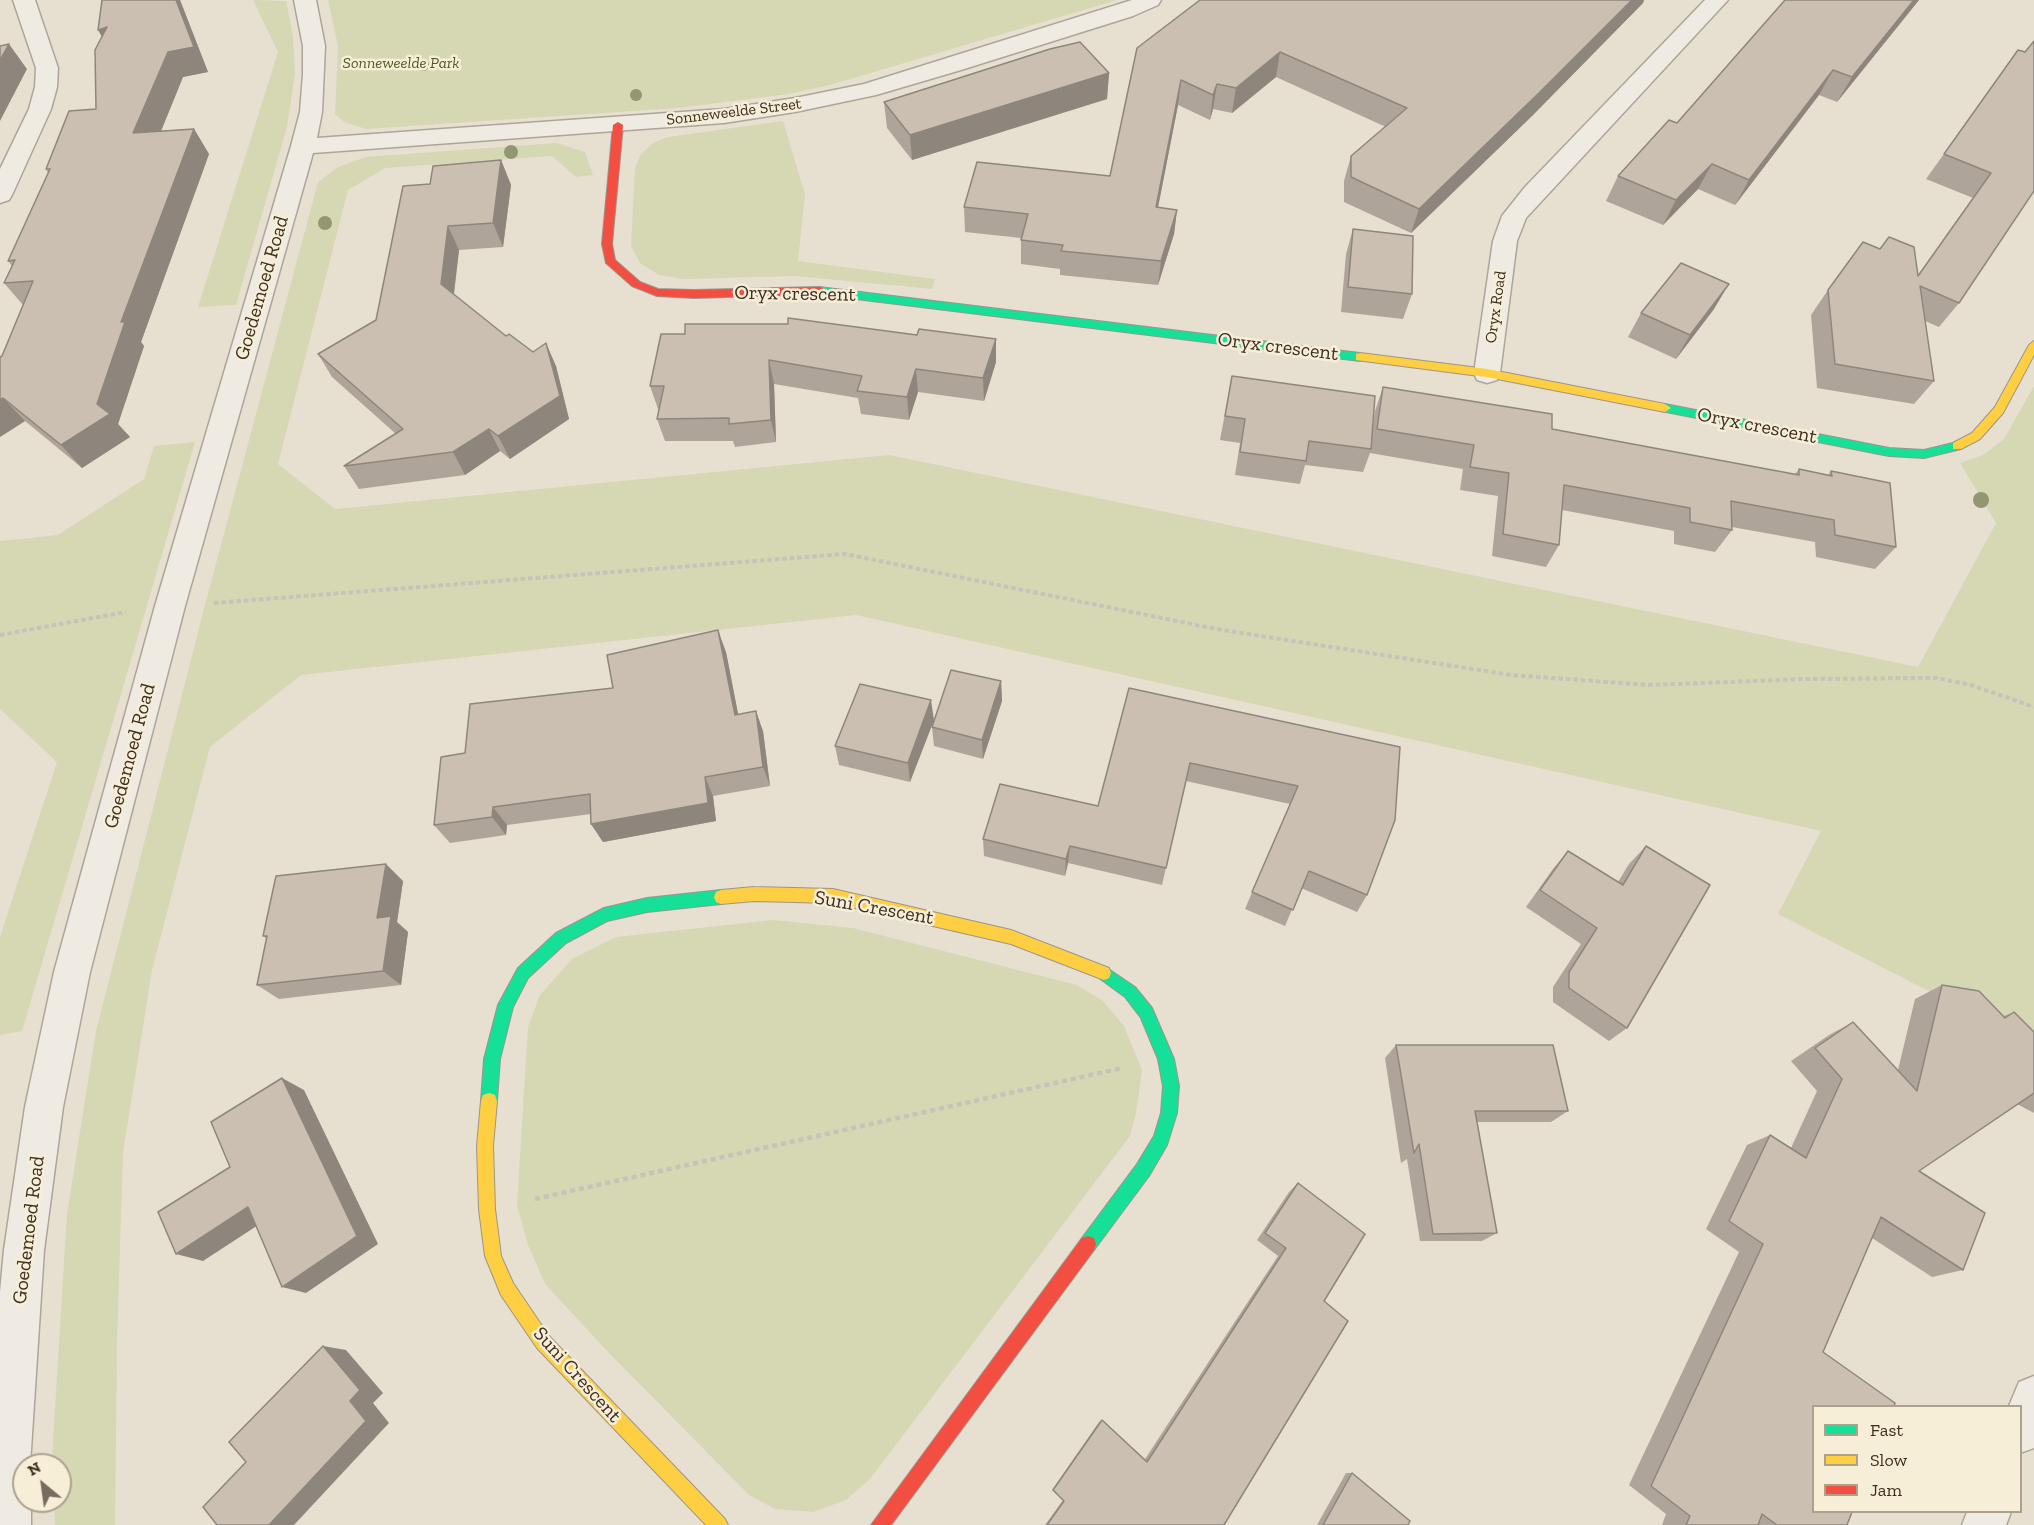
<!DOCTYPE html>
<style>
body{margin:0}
#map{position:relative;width:2034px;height:1525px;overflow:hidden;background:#e7e0d1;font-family:"Zilla Slab",serif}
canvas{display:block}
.legend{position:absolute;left:1812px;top:1405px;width:210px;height:108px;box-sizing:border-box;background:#f7eed8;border:2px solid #ada18e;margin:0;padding:8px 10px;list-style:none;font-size:18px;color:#3d2e20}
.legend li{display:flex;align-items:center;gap:12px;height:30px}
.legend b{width:30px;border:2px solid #ada18e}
.north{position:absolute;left:12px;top:1453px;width:60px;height:60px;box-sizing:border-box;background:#f7eed8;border:2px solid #ada18e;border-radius:50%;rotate:331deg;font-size:16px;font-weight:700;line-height:24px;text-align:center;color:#3d2e20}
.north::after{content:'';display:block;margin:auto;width:21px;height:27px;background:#786c5e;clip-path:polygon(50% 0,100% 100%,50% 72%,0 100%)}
</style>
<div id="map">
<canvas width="2034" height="1525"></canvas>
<ul class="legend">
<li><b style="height:8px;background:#16e098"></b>Fast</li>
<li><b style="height:8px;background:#ffcf43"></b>Slow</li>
<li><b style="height:8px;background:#f24e42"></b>Jam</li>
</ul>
<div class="north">N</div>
</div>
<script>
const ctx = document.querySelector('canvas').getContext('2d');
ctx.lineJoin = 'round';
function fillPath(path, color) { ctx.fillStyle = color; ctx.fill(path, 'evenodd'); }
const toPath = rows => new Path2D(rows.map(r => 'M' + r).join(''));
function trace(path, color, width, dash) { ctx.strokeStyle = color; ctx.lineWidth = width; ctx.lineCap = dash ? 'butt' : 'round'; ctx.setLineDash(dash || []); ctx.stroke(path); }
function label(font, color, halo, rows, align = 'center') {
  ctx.font = font + ' "Zilla Slab",serif'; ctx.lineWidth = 5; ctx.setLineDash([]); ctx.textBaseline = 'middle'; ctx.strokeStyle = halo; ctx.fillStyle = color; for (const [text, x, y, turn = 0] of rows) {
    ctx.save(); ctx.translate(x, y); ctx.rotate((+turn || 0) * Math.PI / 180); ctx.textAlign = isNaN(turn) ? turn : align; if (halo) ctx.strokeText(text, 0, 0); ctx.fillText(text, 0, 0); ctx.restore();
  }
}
const green = toPath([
 [253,0,286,1,293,36,295,73,287,127,236,305,198,307,278,52],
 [328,0,1117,0,830,85,789,94,678,108,366,129,344,122,335,114,338,46],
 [783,121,805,194,798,261,935,279,932,289,795,276,684,279,659,275,640,263,631,246,635,168,641,154,653,143,668,137],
 [556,143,585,152,593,175,576,177,552,156,385,168,348,190,278,464,335,509,889,455,1918,667,1996,523,1960,463,1983,455,2004,439,2034,386,2034,1045,1778,914,1821,831,856,615,301,675,210,747,152,970,123,1153,117,1343,115,1525,55,1525,54,1501,60,1501,60,1465,52,1465,52,1457,67,1214,96,1031,206,601,318,182,338,167,366,157],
 [195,442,22,1031,0,1035,0,937,57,762,0,709,0,541,58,535,144,479,154,446],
 [773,920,853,928,1077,985,1103,1001,1124,1026,1142,1070,1136,1113,1130,1136,870,1479,846,1500,813,1512,775,1509,749,1495,609,1353,545,1284,528,1245,517,1205,528,1027,540,995,572,959,616,937]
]);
const pathFar1 = toPath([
 [214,603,845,554,1216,629,1511,675,1649,685,1806,679,1937,678,1971,685,2034,707],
 [0,635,126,612]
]);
const path = toPath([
 [535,1199,1122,1068]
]);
const street = toPath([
 [13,0,35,0,58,68,57,87,51,109,12,195,9,200,0,203,0,169,29,109,35,87,36,68,13,0],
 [294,0,316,0,325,46,322,112,317,138,724,109,795,98,864,84,1132,0,1161,0,1158,5,1133,16,961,70,876,95,795,112,724,123,313,153,185,606,90,972,63,1107,44,1250,30,1465,24,1465,24,1501,31,1501,31,1525,0,1525,0,1292,4,1250,25,1107,54,972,155,606,291,146,300,112,303,74,303,46,294,0],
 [1705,0,1728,0,1526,218,1517,241,1500,373,1497,380,1487,383,1477,380,1474,373,1493,241,1502,216,1525,187,1705,0],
 [2034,1376,2034,1448,2020,1453,2020,1406,2009,1406,2019,1382,2034,1376],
 [1967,1512,2011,1512,2006,1525,1962,1525,1967,1512]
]);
const fast = toPath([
 [819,287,1360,353,1365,357,1360,361,815,294,815,288,819,287],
 [1665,404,1889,448,1924,450,1957,442,1963,446,1961,449,1924,458,1889,456,1661,411,1659,408,1665,404],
 [721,890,726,892,728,897,726,902,721,904,647,912,607,921,566,943,528,978,513,1007,500,1059,497,1101,495,1107,489,1109,483,1107,481,1101,484,1059,498,1005,518,968,556,933,604,908,647,898,721,890],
 [1104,966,1135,987,1152,1008,1174,1059,1179,1086,1177,1113,1167,1145,1149,1176,1094,1250,1088,1252,1082,1250,1080,1244,1082,1238,1137,1164,1154,1136,1161,1113,1163,1086,1158,1059,1141,1018,1125,997,1099,978,1097,973,1099,968,1104,966]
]);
const slow = toPath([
 [2034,341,2034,355,2003,413,1980,439,1961,449,1953,449,1953,443,1972,433,1995,407,2029,345,2034,341],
 [1360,353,1487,369,1665,404,1671,408,1665,412,1487,377,1356,360,1356,354,1360,353],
 [754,887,833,889,1011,930,1109,968,1111,973,1109,978,1104,980,1011,944,833,903,754,901,721,904,716,902,714,897,716,892,721,890,754,887],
 [489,1093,495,1095,497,1101,493,1146,495,1209,501,1256,513,1283,549,1336,725,1519,728,1525,706,1525,537,1348,501,1295,485,1256,479,1209,477,1146,481,1101,483,1095,489,1093]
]);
const jam = toPath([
 [618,122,623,125,612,244,615,260,640,282,658,289,694,290,819,287,823,288,823,294,694,298,657,296,632,286,606,263,602,244,613,125,618,122],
 [1088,1236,1094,1238,1096,1244,1094,1250,891,1525,871,1525,1082,1238,1088,1236]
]);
const trees = [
 [423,65,6],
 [636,95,6],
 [511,152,7],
 [325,223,7],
 [1981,500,8]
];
const wall = toPath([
 [102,0,180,0,208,72,183,77,161,131,194,129,209,154,141,342,144,346,118,424,130,437,82,468,25,421,0,437,2,356,23,305,4,283,12,266,8,261,48,173,46,169,96,109,102,37,98,30],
 [1200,0,1644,0,1643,3,1532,116,1411,233,1344,202,1344,181,1351,156,1386,127,1276,77,1232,113,1213,109,1210,120,1178,105,1158,208,1177,210,1174,234,1158,285,1060,275,1060,269,1021,264,1021,238,965,232,964,207,1110,176],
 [1919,0,1837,102,1819,95,1735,205,1698,189,1663,225,1606,201,1618,176,1677,123],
 [2018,50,2025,52,1959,303,1939,327,1925,321,1934,381,1914,404,1817,388,1811,315,1828,290,1918,275,1973,198,1926,179],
 [1109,73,1107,99,912,160,887,128,884,102],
 [501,160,511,185,503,247,459,250,454,295,506,336,556,366,569,419,510,459,500,451,465,475,359,489,344,466,396,434,332,377,318,354,376,320,430,184],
 [1353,229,1412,294,1403,319,1341,312,1346,254],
 [1714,309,1676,359,1628,337,1641,313],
 [685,334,917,335,996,339,996,362,984,401,918,392,909,420,861,414,858,398,774,384,776,442,735,447,733,441,665,441,657,419,659,409,658,409,650,386],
 [1232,376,1373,425,1375,411,1383,387,1552,429,1795,474,1799,469,1828,475,1831,471,1896,547,1875,569,1816,557,1815,542,1732,527,1732,530,1715,552,1674,544,1674,531,1562,510,1559,545,1546,567,1492,556,1498,496,1460,490,1463,469,1370,453,1363,472,1305,465,1300,484,1235,475,1240,443,1220,440],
 [726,652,738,714,763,731,770,786,713,796,716,821,603,842,591,824,591,814,507,825,506,835,450,843,434,825,465,753,613,688],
 [1001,681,1002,701,983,759,934,746,932,727],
 [1129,688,1400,747,1367,895,1357,912,1301,888,1285,926,1245,909,1290,804,1186,781,1162,885,1068,863,1065,876,984,856,983,839,1098,806],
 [934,720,910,782,839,765,835,746],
 [1646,846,1627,1028,1609,1041,1553,1002,1553,987,1581,944,1526,907,1553,869,1568,851,1618,882,1629,864],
 [403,881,397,922,408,932,401,985,279,999,257,985,267,939,263,936],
 [1942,985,2004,1016,2014,1012,2034,1032,2034,1113,2017,1104,1919,1171,1963,1270,1932,1277,1872,1238,1823,1352,1847,1525,1662,1525,1666,1514,1629,1485,1739,1252,1706,1229,1747,1145,1770,1135,1791,1148,1817,1091,1791,1061,1829,1035,1853,1022,1898,1070,1915,999],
 [1396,1045,1568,1111,1551,1122,1477,1122,1497,1233,1482,1241,1420,1241,1407,1159,1401,1163,1385,1058],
 [1298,1183,1324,1301,1224,1525,1045,1525,1063,1500,1052,1490,1099,1422,1102,1420,1145,1459,1278,1256,1257,1240,1289,1192],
 [1346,1473,1352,1473,1408,1525,1317,1525]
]);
const shadedWall = toPath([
 [176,0,180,0,208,72,183,77,150,158,133,133,168,52],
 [1632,0,1644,0,1643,3,1532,116,1411,233,1419,209],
 [1914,0,1919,0,1837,102,1852,77],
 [107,27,114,55,98,30],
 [9,44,27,69,0,121,0,60],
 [1280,52,1276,77,1232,113,1236,88],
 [1833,70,1819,95,1735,205,1749,180],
 [1109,73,1107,99,912,160,910,135],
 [1181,80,1178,105,1153,232,1156,207],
 [1217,84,1213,109,1210,120,1213,95],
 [194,129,209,154,141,342,144,346,118,424,130,437,82,468,61,445,97,404,121,322],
 [501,160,511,185,503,247,493,223],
 [1712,164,1698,189,1663,225,1676,200],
 [1177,210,1174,234,1158,285,1161,261],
 [448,226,459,250,452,308,441,284],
 [1729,284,1714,309,1676,359,1690,335],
 [996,339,996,362,984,401,983,378],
 [546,343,556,366,569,419,510,459,498,436],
 [769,360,774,384,776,442,771,420],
 [916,369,918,392,909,420,907,397],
 [3,398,25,421,0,437,0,400],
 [489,429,500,451,465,475,453,452],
 [718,630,726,652,742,734,735,715],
 [1001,681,1002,701,983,759,982,740],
 [931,700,934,720,910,782,908,763],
 [756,711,763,731,770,786,763,767],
 [705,777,713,796,716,821,603,842,591,824],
 [493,807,507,825,506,835,492,817],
 [1070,846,1068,863,1065,876,1066,859],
 [386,864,403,881,397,922,408,932,401,985,383,971,377,918],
 [282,1078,304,1090,378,1244,306,1293,282,1287],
 [248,1207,272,1216,203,1261,176,1254],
 [323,1346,346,1350,383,1393,373,1403,389,1423,294,1525,269,1525,350,1401]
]);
const building = toPath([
 [102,0,176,0,194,47,168,52,133,133,194,129,121,322,125,322,97,404,110,414,61,445,3,398,0,400,0,357,2,356,33,281,4,283,15,260,8,261,50,169,46,169,69,111,96,109,95,50,107,27,98,30,102,0],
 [1200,0,1632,0,1542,90,1419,209,1351,177,1351,156,1407,108,1280,52,1236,88,1217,84,1213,95,1181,80,1156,207,1177,210,1161,261,1061,251,1063,245,1021,240,1028,214,964,207,977,162,1110,176,1137,48,1200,0],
 [1785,0,1914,0,1852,77,1833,70,1749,180,1712,164,1676,200,1618,176,1669,120,1677,123,1785,0],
 [2034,41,2034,191,1959,303,1920,286,1934,381,1835,364,1828,290,1863,242,1880,249,1889,237,1914,247,1918,276,1991,173,1944,154,2018,50,2025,52,2034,41],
 [1080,42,1109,73,910,135,884,102,1050,49,1080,42],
 [9,44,0,60,0,46,9,44],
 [501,160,493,223,448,226,441,284,506,336,509,334,533,352,546,343,560,396,498,436,489,429,453,452,344,466,403,429,318,354,376,320,403,186,430,184,433,166,501,160],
 [1353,229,1413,236,1412,294,1348,287,1353,229],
 [1681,263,1729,284,1690,335,1641,313,1681,263],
 [788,318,917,335,919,329,996,339,983,378,916,369,907,397,857,391,862,376,769,360,771,420,729,424,729,418,657,419,664,386,650,386,661,334,685,334,685,324,788,324,788,318],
 [1232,376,1375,396,1371,449,1309,441,1306,461,1240,452,1245,419,1225,416,1232,376],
 [1383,387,1552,414,1552,429,1799,475,1799,469,1832,476,1831,471,1890,483,1896,547,1835,535,1834,520,1731,501,1732,530,1690,522,1690,508,1564,485,1559,545,1503,534,1509,473,1470,467,1474,445,1377,429,1383,387],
 [718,630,735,715,756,711,763,767,705,777,708,803,591,824,590,794,493,807,492,817,434,825,441,757,465,753,470,704,613,688,607,655,718,630],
 [951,670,1001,681,982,740,932,727,951,670],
 [860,684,931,700,908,763,835,746,860,684],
 [1129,688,1400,747,1395,820,1367,895,1309,871,1293,910,1252,892,1298,786,1190,763,1166,868,1070,846,1066,859,983,839,1000,784,1098,806,1129,688],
 [1646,846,1710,885,1627,1028,1569,988,1569,972,1597,928,1540,890,1568,851,1623,885,1646,846],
 [386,864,377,918,391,916,383,971,257,985,267,936,263,936,276,876,386,864],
 [1942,985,1979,991,2005,1018,2014,1012,2034,1032,2034,1093,1919,1171,1985,1213,1963,1270,1881,1217,1823,1352,1895,1403,1894,1407,1814,1407,1814,1512,1852,1512,1847,1525,1777,1525,1762,1514,1758,1525,1686,1525,1690,1516,1651,1486,1763,1244,1729,1221,1770,1135,1806,1158,1842,1079,1815,1048,1853,1022,1917,1091,1942,985],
 [1396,1045,1553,1045,1568,1111,1475,1111,1497,1233,1433,1234,1419,1144,1414,1153,1396,1045],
 [282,1078,357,1236,282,1287,248,1207,176,1254,158,1212,230,1167,211,1122,282,1078],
 [1298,1183,1365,1234,1324,1301,1348,1321,1224,1525,1047,1525,1064,1501,1053,1490,1102,1420,1147,1462,1286,1248,1265,1233,1298,1183],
 [323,1346,360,1390,350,1401,366,1421,269,1525,217,1525,203,1507,246,1462,229,1442,323,1346],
 [1352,1473,1410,1521,1408,1525,1323,1525,1352,1473]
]);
const farParknames = [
 ["Sonneweelde Park",401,63]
];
const farStreetnames = [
 ["Sonneweelde Street",734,112,-7],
 ["Oryx Road",1496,307,-82]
];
const streetNames = [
 ["Goedemoed Road",262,288,-74],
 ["Oryx crescent",795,294,1],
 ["Oryx crescent",1278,347,7],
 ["Oryx crescent",1757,426,11],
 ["Goedemoed Road",130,756,-75],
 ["Suni Crescent",874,908,10],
 ["Goedemoed Road",29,1230,-83],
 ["Suni Crescent",577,1375,48]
];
fillPath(green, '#d6d7b3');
trace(street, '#ada599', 3);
trace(fast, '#9c958a', 2);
trace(slow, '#9c958a', 2);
trace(jam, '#9c958a', 2);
trace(pathFar1, '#c8c2b9', 4, [4.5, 3]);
trace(path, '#c8c2b9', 4.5, [5, 4]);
fillPath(street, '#efebe3');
fillPath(fast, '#16e098');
fillPath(slow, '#ffcf43');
fillPath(jam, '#f24e42');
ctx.fillStyle = '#929673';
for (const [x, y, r] of trees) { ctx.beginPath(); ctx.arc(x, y, r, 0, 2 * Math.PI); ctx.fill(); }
fillPath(wall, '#afa499');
fillPath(shadedWall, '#8e867d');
fillPath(building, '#cbbfb2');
trace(building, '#8e867d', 1.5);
label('italic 16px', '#4d5a26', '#f7eed8', farParknames);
label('16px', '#3d2e20', '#f7eed8', farStreetnames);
label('20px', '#3d2e20', '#f7eed8', streetNames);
</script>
